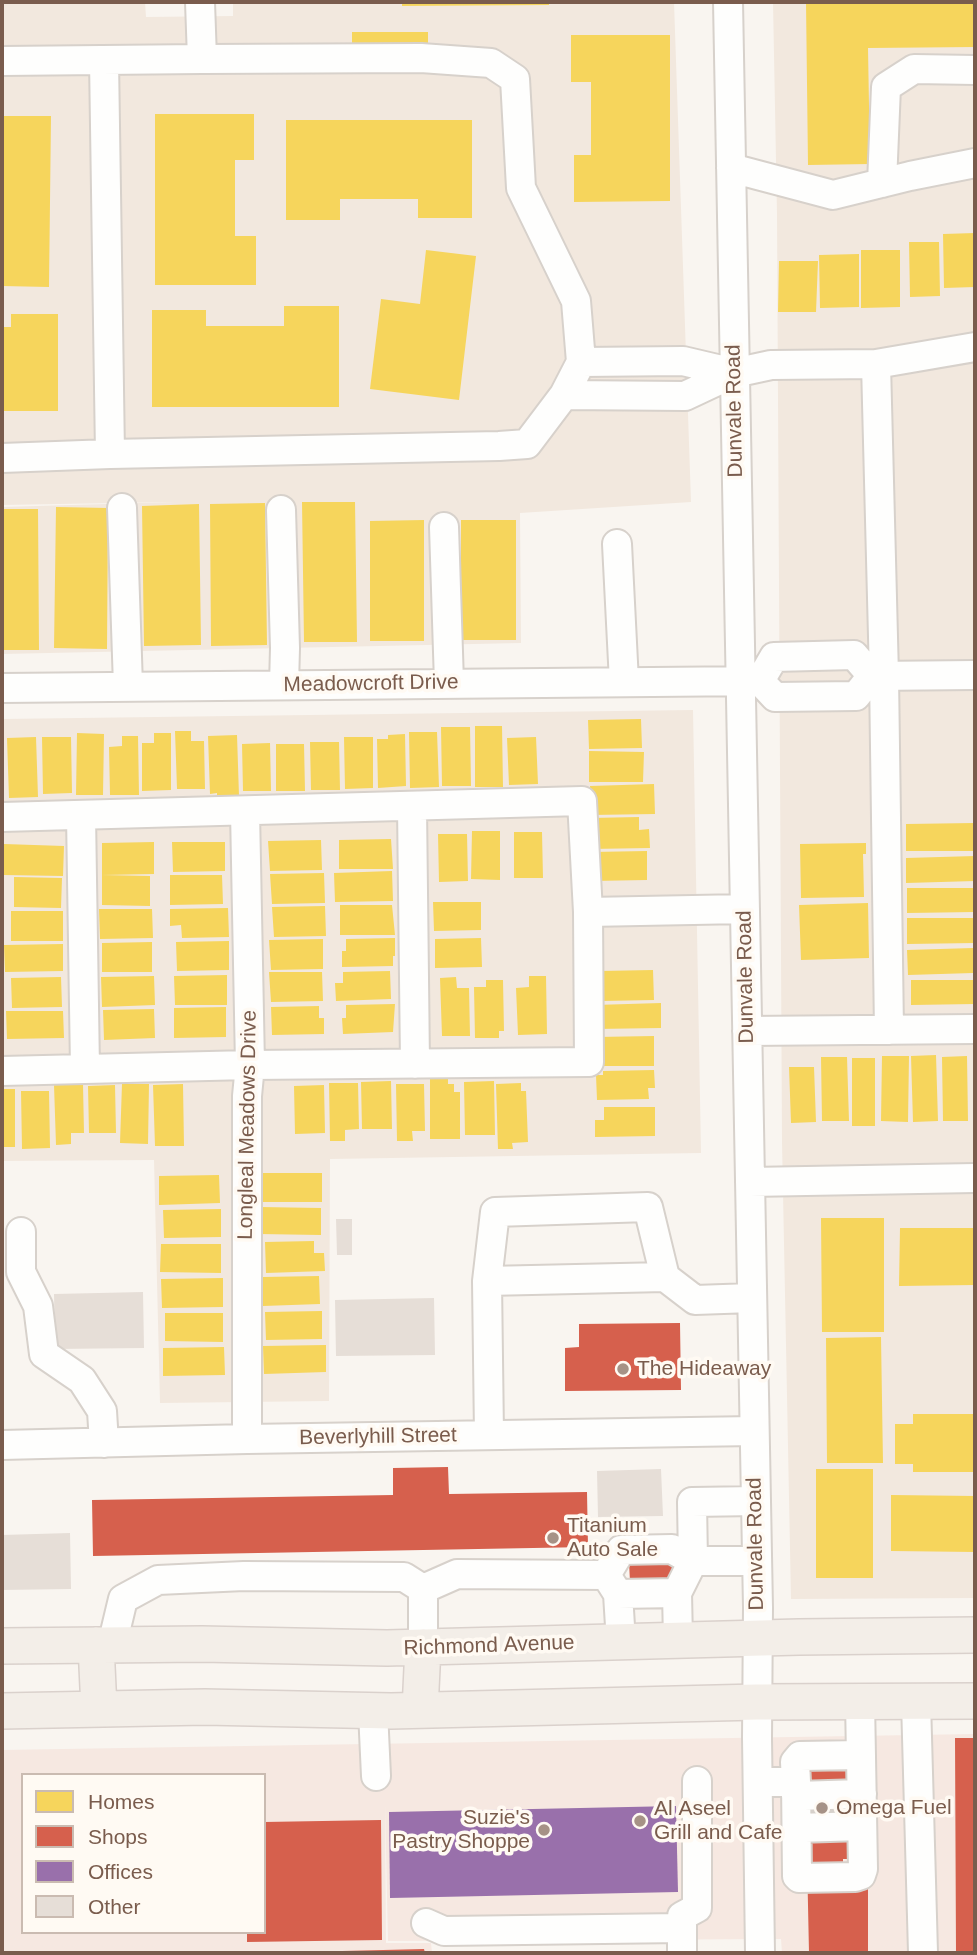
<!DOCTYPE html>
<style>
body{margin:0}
#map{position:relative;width:977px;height:1955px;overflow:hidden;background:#f9f5f0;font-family:Helvetica,sans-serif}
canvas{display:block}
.frame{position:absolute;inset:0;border:4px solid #7a5c4d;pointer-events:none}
.legend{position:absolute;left:21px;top:1773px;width:245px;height:161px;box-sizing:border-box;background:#fffaf3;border:2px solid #cabbb1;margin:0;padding:9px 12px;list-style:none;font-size:21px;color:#7a5c4d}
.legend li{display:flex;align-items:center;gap:14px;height:35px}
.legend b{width:35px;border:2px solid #cabbb1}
</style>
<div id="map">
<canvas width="977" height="1955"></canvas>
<div class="frame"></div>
<ul class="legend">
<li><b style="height:19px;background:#f6d55c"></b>Homes</li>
<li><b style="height:19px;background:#d6604d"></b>Shops</li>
<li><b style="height:19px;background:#9970ab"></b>Offices</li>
<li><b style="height:19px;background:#e6ded7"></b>Other</li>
</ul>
</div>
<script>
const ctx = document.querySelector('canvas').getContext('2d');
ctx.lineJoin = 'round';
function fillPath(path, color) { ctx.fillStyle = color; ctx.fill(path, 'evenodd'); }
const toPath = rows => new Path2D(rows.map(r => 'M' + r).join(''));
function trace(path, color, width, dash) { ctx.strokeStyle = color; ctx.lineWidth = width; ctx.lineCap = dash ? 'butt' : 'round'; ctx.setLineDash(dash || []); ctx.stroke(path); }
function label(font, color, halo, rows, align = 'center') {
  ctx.font = font + ' Helvetica,sans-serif'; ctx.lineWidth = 7; ctx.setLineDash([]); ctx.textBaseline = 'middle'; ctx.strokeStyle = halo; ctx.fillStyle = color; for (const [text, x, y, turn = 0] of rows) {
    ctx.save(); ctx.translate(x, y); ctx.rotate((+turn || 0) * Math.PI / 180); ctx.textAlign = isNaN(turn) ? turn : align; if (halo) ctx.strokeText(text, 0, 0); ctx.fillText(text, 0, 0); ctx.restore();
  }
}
const residential = toPath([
 [2,2,145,2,146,17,233,16,233,2,674,2,691,502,520,513,521,643,2,654,2,507,175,502,2,505],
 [773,2,975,2,975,1598,791,1599,782,1142,777,214],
 [693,710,701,1153,330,1159,329,1401,160,1403,154,1160,2,1161,2,719]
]);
const commercial = toPath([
 [975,1734,975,1953,782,1953,781,1939,388,1941,385,1805,386,1943,431,1943,432,1953,2,1953,2,1750],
 [23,1775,264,1775,264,1932,23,1932]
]);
const homes = toPath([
 [402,2,549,2,549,5,402,6],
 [806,2,975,2,975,47,868,48,870,164,808,165],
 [352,32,428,32,428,51,352,51],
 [571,35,670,35,670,201,574,202,574,155,591,155,591,82,571,82],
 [155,114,254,114,254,160,235,160,235,236,256,236,256,285,155,285],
 [2,116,51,116,49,287,2,286],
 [286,120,472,120,472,218,418,218,418,199,340,199,340,220,286,220],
 [975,233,975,287,944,288,943,234],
 [909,242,939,242,940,296,910,297],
 [426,250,476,256,459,400,370,389,381,299,420,304],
 [861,250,900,250,900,307,861,308],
 [859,254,859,307,820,308,819,255],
 [779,261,818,261,816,312,778,312],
 [284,306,339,306,339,407,152,407,152,310,206,310,206,326,284,326],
 [11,314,58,314,58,411,2,411,2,327,11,327],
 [302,502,355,502,357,642,304,642],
 [265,503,267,645,211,646,210,504],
 [199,504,201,645,144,646,142,506],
 [56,507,108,508,107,649,54,648],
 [2,509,38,509,39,650,2,650],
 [424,520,424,641,370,641,370,521],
 [461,520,516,520,516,640,461,640],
 [641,719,642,748,589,749,588,720],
 [475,726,502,726,503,787,475,787],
 [441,727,470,727,471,786,442,786],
 [175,731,191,731,191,741,204,741,205,789,177,789],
 [409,732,437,732,439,787,410,788],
 [77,733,104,734,103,795,76,795],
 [154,733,171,733,171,790,142,791,142,743,154,743],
 [405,734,406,786,378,788,377,739,388,739,388,735],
 [237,735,239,796,217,796,217,793,210,794,208,736],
 [122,736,138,736,139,795,110,795,109,747,122,746],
 [36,737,38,797,9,798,7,738],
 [42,737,71,737,72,793,43,794],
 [344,737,373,737,373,788,345,789],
 [536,737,538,784,509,785,507,738],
 [310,742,339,742,340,790,311,790],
 [270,743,271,791,243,791,242,744],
 [276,744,304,744,305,791,276,791],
 [589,751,644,752,643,782,589,782],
 [654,784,655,814,591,815,590,786],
 [639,817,639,830,649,829,650,848,590,849,590,818],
 [974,823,975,851,906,851,906,824],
 [472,831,500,831,500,880,471,879],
 [514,832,542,832,543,878,514,878],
 [438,834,467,834,468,881,439,882],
 [391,839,393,869,339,869,339,840],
 [321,840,322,870,270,871,268,841],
 [154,842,154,874,102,875,102,843],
 [172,842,225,842,225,871,173,872],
 [866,843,866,854,863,854,864,897,801,898,800,844],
 [4,844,64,846,63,876,3,875],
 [647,851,647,880,592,881,592,852],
 [975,856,975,881,906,883,906,858],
 [392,871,393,901,335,902,334,873],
 [324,873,325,903,272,904,270,874],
 [102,875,150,876,150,906,102,905],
 [170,875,222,875,223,904,170,905],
 [14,877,62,878,61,908,14,907],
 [907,888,975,888,975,912,907,913],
 [433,902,481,902,481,930,434,931],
 [868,903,869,958,801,960,799,905],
 [340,905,392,905,395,935,340,935],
 [325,906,326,936,274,937,272,907],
 [228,908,229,937,182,938,181,925,170,926,170,909],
 [99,909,152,909,153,938,100,939],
 [11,911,63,911,63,941,11,941],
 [907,918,975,918,975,943,907,944],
 [395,938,395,956,393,956,393,966,342,967,342,951,346,951,346,939],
 [481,938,482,967,435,968,435,939],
 [323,939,323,969,271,970,269,940],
 [229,941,229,970,177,971,176,942],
 [152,942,152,972,102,972,102,943],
 [63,944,63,971,5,972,4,945],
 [973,948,973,973,908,975,907,950],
 [653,970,654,1000,601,1001,600,971],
 [390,971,391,999,336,1001,335,983,343,983,343,972],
 [269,972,322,972,323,1001,271,1002],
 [227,975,227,1005,175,1005,174,976],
 [154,976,155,1005,102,1007,101,977],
 [529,976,546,976,547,1034,518,1035,516,988,529,987],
 [61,977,62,1007,12,1008,11,978],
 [456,977,457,988,469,988,470,1036,442,1036,440,978],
 [486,980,503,980,504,1031,499,1031,499,1038,475,1038,474,987,486,987],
 [911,980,975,980,975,1004,911,1005],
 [661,1003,661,1028,595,1029,595,1005],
 [395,1004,393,1032,343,1034,342,1018,346,1018,346,1005],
 [319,1006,319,1018,324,1018,324,1034,272,1035,271,1007],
 [226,1007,226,1037,174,1038,174,1008],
 [154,1009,155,1038,104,1040,103,1010],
 [6,1011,63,1011,64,1038,7,1039],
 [654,1036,654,1066,596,1066,596,1037],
 [936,1055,938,1121,913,1122,911,1056],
 [882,1056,909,1056,908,1122,881,1121],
 [967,1056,968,1121,943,1121,942,1057],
 [821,1057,847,1057,849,1121,822,1121],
 [852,1058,875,1058,875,1126,852,1126],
 [789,1067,814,1067,816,1122,791,1123],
 [654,1070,655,1088,648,1088,649,1099,597,1100,596,1075,603,1075,603,1071],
 [430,1078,448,1078,448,1084,454,1084,454,1092,460,1092,460,1139,430,1139],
 [391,1081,392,1129,362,1129,361,1082],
 [494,1081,495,1135,465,1135,464,1082],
 [329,1083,358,1083,359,1129,345,1130,345,1141,330,1141],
 [521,1083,521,1091,526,1091,528,1142,512,1143,513,1149,498,1149,496,1084],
 [83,1084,84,1133,71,1133,71,1144,56,1145,54,1085],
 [122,1084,149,1084,148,1144,120,1143],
 [183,1084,184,1146,155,1146,153,1085],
 [396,1084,424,1084,425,1131,412,1131,413,1141,397,1141],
 [115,1085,116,1133,89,1133,88,1086],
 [324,1085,325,1133,295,1134,294,1086],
 [2,1089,15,1089,15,1147,2,1147],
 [21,1091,49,1091,50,1148,22,1149],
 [604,1107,655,1107,655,1136,595,1137,595,1120,604,1120],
 [262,1173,322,1173,322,1202,261,1202],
 [219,1175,220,1203,159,1205,159,1176],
 [260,1207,321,1208,321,1235,259,1234],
 [221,1209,221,1237,164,1238,163,1210],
 [821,1218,884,1218,884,1332,822,1332],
 [900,1228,975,1228,975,1285,899,1286],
 [314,1241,314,1253,324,1253,325,1271,266,1273,265,1242],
 [161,1244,221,1244,221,1273,160,1272],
 [319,1276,320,1304,263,1306,263,1277],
 [223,1278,223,1307,162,1308,161,1279],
 [322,1311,322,1339,266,1340,265,1312],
 [165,1313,223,1313,223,1342,165,1341],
 [881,1337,883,1463,827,1463,826,1338],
 [326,1345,326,1372,264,1374,263,1346],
 [224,1347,225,1375,163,1376,163,1348],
 [913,1414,975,1414,975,1472,913,1472,913,1464,895,1464,895,1424,913,1424],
 [816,1469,873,1469,873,1578,816,1578],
 [891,1495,975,1496,975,1552,891,1551]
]);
const shops = toPath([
 [680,1323,681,1390,565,1391,565,1348,579,1347,579,1324],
 [448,1467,449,1494,587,1492,588,1547,93,1556,92,1500,393,1495,393,1468],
 [672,1560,672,1581,630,1582,629,1562],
 [955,1738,975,1738,975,1953,956,1953],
 [847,1761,849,1859,843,1859,843,1888,868,1888,868,1953,809,1953,805,1762],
 [381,1820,382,1940,247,1942,247,1932,264,1932,264,1822],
 [424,1949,425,1953,343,1953,342,1951]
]);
const offices = toPath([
 [676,1806,678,1892,390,1898,389,1812]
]);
const building = toPath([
 [336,1219,352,1219,352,1255,337,1255],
 [143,1292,144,1348,55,1349,54,1294],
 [434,1298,435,1355,336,1356,335,1300],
 [661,1469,663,1516,598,1517,597,1471],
 [70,1533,71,1589,2,1590,2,1535]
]);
const minor = toPath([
 [728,2,758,1607,757,1738,760,1953],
 [2,61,202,59],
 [731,168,833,195,910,176,975,163],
 [882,183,886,87,914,69,975,70],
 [581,362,683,361,734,373],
 [876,364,884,676,889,1030],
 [564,395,685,396,734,373,771,365,876,364,975,347],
 [110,454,499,446,527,444,564,395,581,362,576,301,521,188,515,79,491,63,421,58,202,59,200,2],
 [2,458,110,454,104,60],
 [122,508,128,686],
 [281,510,285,648,284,685],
 [444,527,449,683],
 [617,544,624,682],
 [760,681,774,657,854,655,872,676,975,675],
 [2,688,760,681,775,697,856,696,872,676],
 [412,806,415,1064],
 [245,811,250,1065,247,1096,247,1439],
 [81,815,85,1069],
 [2,817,582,801,588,912,589,1062,250,1065,2,1071],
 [588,912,745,909],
 [747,1031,975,1029],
 [750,1182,975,1178],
 [21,1232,21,1272,38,1306,44,1354,82,1380,102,1411,104,1443],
 [487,1281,495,1212,648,1207,665,1277],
 [489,1435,487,1281,665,1277,695,1300,752,1298],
 [2,1445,247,1439,754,1431],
 [756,1501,692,1502,693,1561,757,1561],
 [606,1575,621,1550,672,1549,693,1561,677,1593,618,1594],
 [423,1589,457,1574,606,1575,618,1594,621,1642],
 [677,1593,678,1640],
 [112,1645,123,1599,158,1580,244,1576,404,1577,423,1589,423,1647],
 [916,1701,923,1953],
 [373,1711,376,1776],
 [758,1782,796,1782,797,1876,799,1878,855,1877,861,1875,863,1869,860,1701],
 [796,1782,795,1762,800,1756,861,1755],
 [796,1796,862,1794],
 [797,1828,862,1826],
 [426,1923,444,1931,682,1928],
 [682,1953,682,1916,697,1908,697,1781]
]);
const major = toPath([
 [96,1645,99,1709],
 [2,1646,202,1644,387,1648,799,1637,975,1635],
 [420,1710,423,1647],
 [2,1711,205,1707,391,1711,757,1702,975,1701]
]);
const markers = [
 [623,1369,7,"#a69286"],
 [553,1538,7,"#a69286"],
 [822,1808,7,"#a69286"],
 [640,1821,7,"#a69286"],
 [544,1830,7,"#a69286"]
];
const streetNames = [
 ["Dunvale Road",735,411,-91],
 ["Meadowcroft Drive",371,684,-1],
 ["Dunvale Road",746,977,-91],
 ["Longleal Meadows Drive",248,1125,-89],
 ["Beverlyhill Street",378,1437,-1],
 ["Dunvale Road",756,1544,-91],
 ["Richmond Avenue",489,1646,-2]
];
const poiNames = [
 ["The Hideaway",637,1369],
 ["Titanium",567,1526],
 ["Auto Sale",567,1550],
 ["Omega Fuel",836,1808],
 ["Al Aseel",654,1809],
 ["Grill and Cafe",654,1833],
 ["Suzie's",530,1818,"right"],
 ["Pastry Shoppe",530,1842,"right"]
];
fillPath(residential, '#f2e8de');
fillPath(commercial, '#f6e8e1');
fillPath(homes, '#f6d55c');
fillPath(shops, '#d6604d');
fillPath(offices, '#9970ab');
fillPath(building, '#e6ded7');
trace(minor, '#d7d1cb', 32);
trace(major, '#dad1cc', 38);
trace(minor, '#fefefd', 28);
trace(major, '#f3eee8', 35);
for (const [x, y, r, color] of markers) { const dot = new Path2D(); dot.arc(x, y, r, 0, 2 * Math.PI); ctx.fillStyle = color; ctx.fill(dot); trace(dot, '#fffaf3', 2.5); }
label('21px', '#7a5c4d', '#fffaf3', streetNames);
label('21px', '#7a5c4d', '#fffaf3', poiNames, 'left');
</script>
